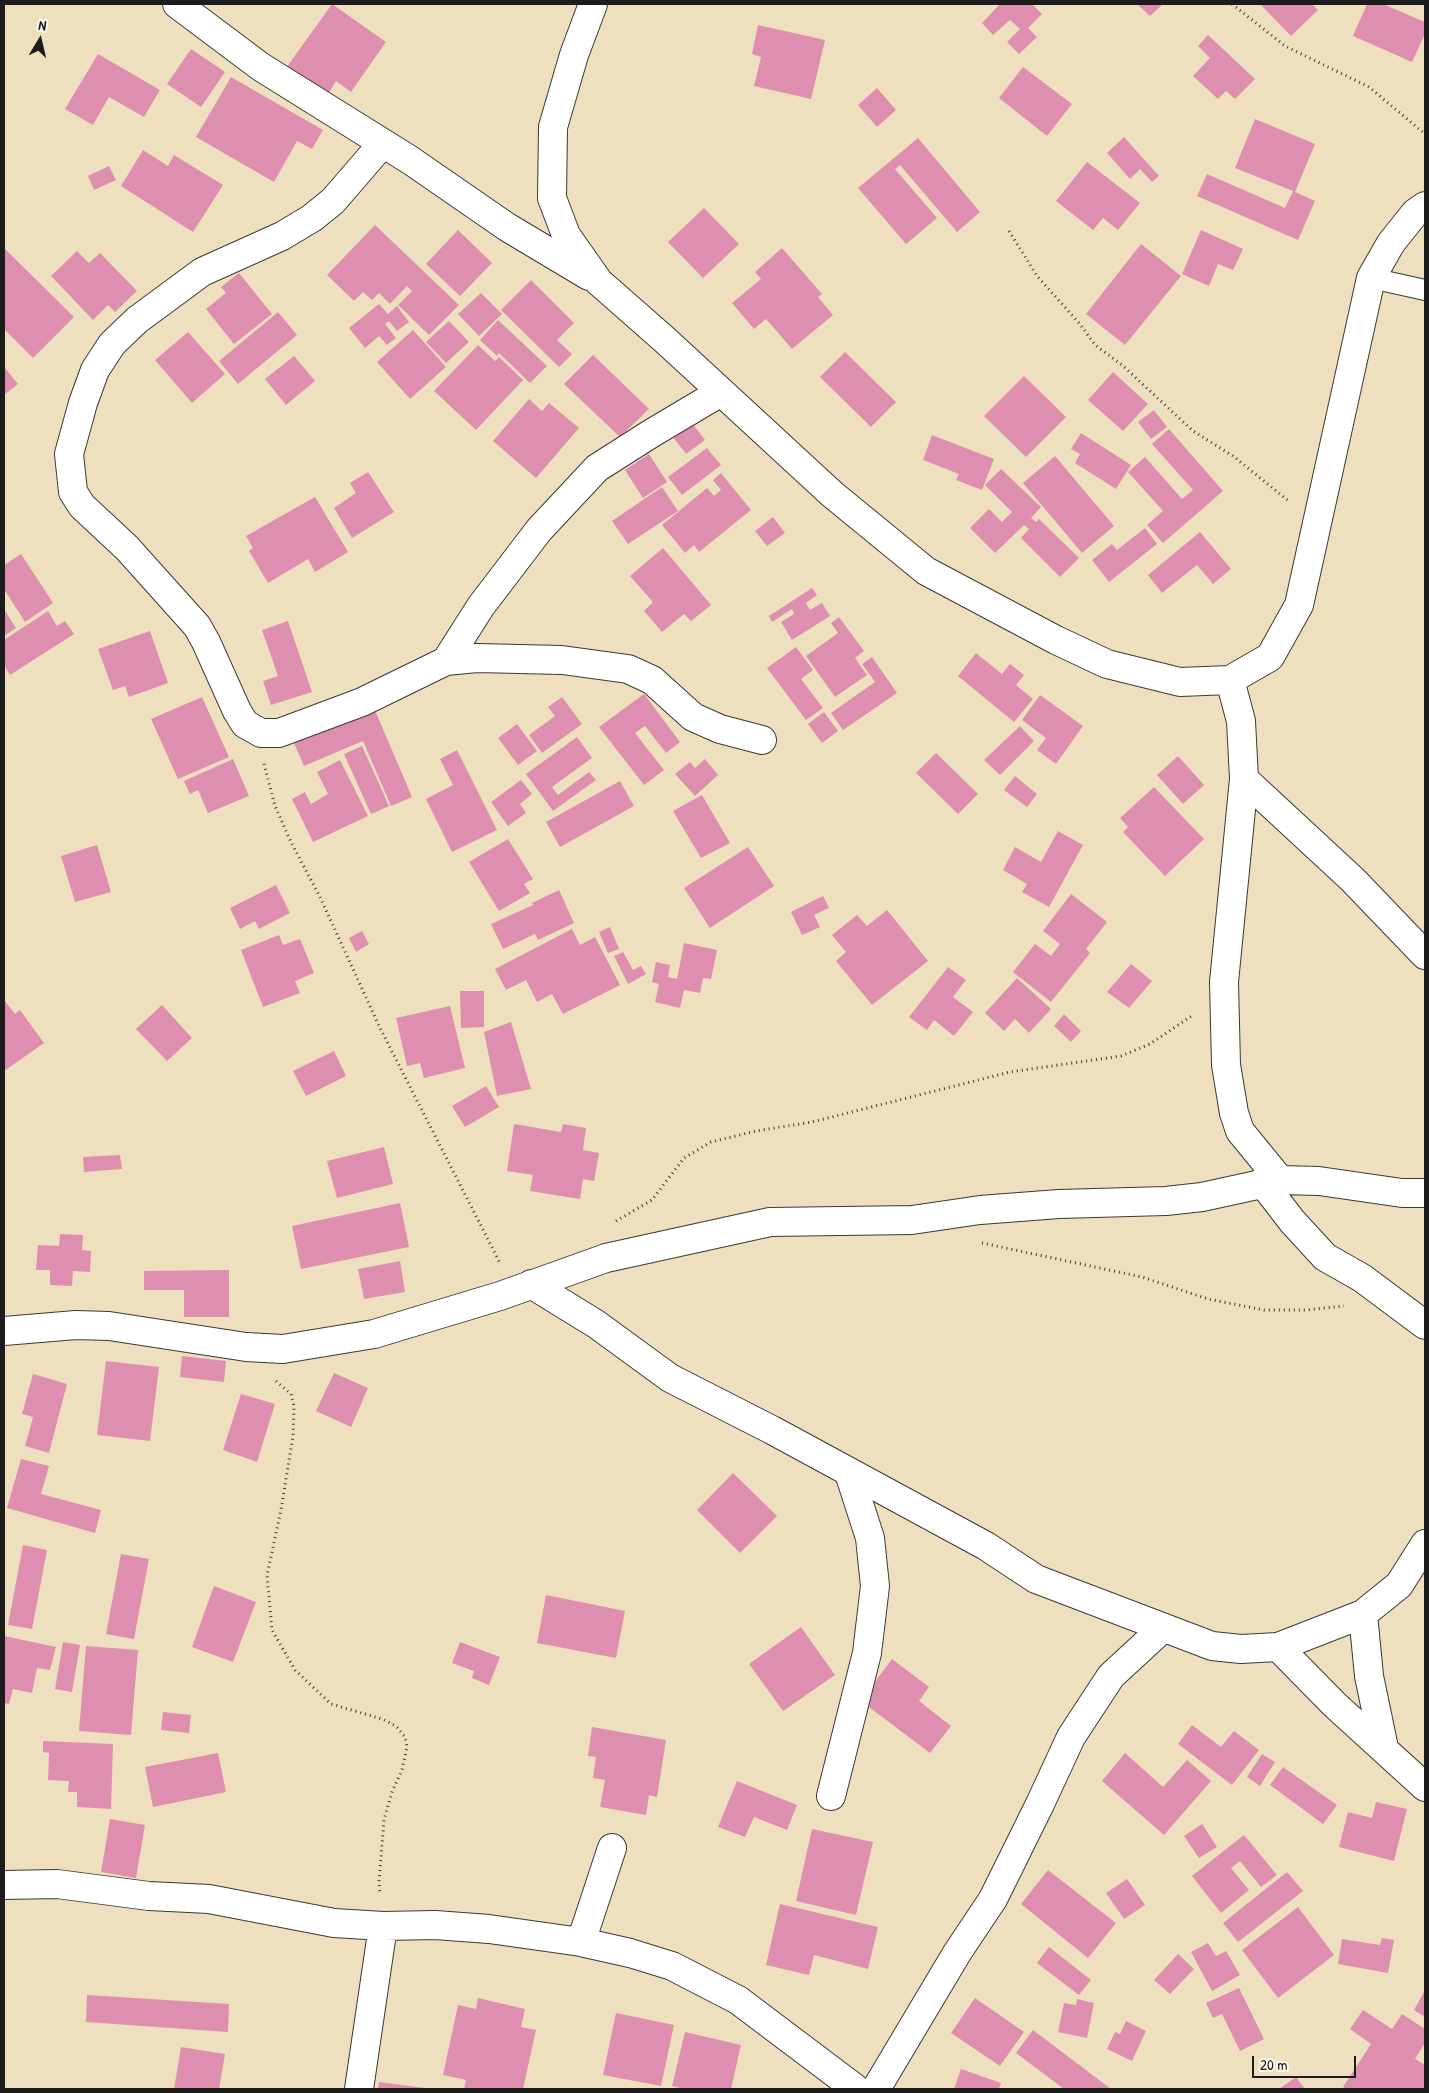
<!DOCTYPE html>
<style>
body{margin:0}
#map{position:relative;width:1429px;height:2093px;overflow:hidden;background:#eee0be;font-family:"Patrick Hand",sans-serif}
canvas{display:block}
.frame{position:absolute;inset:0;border:5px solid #1c1c1c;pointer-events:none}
.north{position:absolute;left:15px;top:15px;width:50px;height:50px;-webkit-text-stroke:4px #fbf7ec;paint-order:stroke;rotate:9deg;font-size:14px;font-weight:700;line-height:20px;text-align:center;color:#1c1c1c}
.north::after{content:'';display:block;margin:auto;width:18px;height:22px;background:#1c1c1c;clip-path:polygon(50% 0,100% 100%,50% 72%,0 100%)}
.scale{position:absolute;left:1252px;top:2056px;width:104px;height:22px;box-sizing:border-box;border:2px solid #1c1c1c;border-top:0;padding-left:6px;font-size:15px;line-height:18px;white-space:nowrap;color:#1c1c1c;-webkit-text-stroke:4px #fbf7ec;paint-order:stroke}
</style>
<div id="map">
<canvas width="1429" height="2093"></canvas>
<div class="frame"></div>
<div class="north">N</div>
<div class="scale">20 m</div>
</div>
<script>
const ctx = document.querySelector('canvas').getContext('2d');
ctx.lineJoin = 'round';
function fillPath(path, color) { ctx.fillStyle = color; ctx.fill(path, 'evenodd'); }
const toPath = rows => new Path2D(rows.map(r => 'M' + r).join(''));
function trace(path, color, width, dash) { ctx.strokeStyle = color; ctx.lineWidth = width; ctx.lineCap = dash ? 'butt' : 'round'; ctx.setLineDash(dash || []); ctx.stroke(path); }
const building = toPath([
 [332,4,386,42,351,92,336,81,327,96,286,68],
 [1000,4,1032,4,1042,14,1028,28,1037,37,1019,54,1007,42,1020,29,1010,20,993,35,982,23],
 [1137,4,1163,4,1150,16],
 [1260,4,1312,4,1318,10,1291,36],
 [1367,4,1383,4,1425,22,1425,34,1412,62,1353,36],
 [758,25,825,40,811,99,754,86,761,57,752,54],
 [1208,35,1255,79,1235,99,1226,91,1218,99,1193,76,1210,58,1198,46],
 [191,49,225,72,201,107,167,84],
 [98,54,160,90,144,117,109,97,93,125,65,109],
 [1023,67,1072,104,1047,136,999,98],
 [231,77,323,130,312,149,297,141,274,182,196,137],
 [877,88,896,110,877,127,858,105],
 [1255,119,1315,144,1295,192,1315,201,1298,240,1197,196,1207,174,1285,208,1293,191,1235,168],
 [1124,137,1159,176,1152,182,1140,169,1130,179,1107,153],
 [918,138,980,212,957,232,900,165,895,169,937,218,906,244,858,188],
 [143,150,168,166,174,155,223,185,193,232,121,186],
 [1087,162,1140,203,1118,230,1103,218,1093,230,1056,201],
 [109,166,116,180,94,190,88,176],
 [704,208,739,244,703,278,668,242],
 [375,225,459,305,429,335,398,305,412,291,407,286,390,304,379,293,372,300,363,292,354,301,327,275],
 [458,230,492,263,460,296,426,264],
 [1201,230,1243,249,1233,270,1218,264,1209,286,1182,274],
 [1141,244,1181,276,1125,345,1086,314],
 [4,248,74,317,33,358,4,329],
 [782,248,822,294,818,297,833,315,792,349,766,319,754,329,732,303,761,279,755,272],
 [77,251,89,263,100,253,137,291,115,312,108,305,93,320,51,276],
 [239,273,272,314,234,344,206,309,226,293,221,287],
 [531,280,574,323,557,340,572,354,559,367,501,310],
 [481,293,502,314,479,336,458,314],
 [379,304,388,314,397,306,409,322,397,331,389,321,385,324,396,338,387,345,379,336,365,348,349,328],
 [278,312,297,335,238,384,219,361],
 [498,320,547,366,530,383,499,353,497,356,480,340],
 [449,321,469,342,446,363,426,342],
 [413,330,446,367,410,399,377,362],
 [188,332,225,374,192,403,155,360],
 [478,345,495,361,499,357,523,380,476,430,434,391],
 [845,352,896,402,871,427,820,377],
 [593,355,649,409,620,437,564,384],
 [294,356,315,381,286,405,265,379],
 [4,367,18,384,4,395],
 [1113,372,1148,404,1123,431,1088,400],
 [1024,376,1066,417,1026,457,984,416],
 [529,399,542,411,549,403,579,428,536,478,493,441],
 [1154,410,1167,427,1151,439,1138,422],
 [692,423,705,440,686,454,673,437],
 [1169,429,1223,491,1163,543,1147,525,1163,511,1128,472,1145,457,1182,499,1193,490,1152,444],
 [1081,433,1131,465,1116,489,1075,463,1080,454,1071,449],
 [932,435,994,459,982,490,956,480,959,474,923,460],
 [707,448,721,465,682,495,668,477],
 [649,454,667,482,643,498,625,470],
 [1055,456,1114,526,1082,553,1023,483],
 [1001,469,1041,507,1031,518,1036,522,1039,519,1079,558,1060,577,1021,538,1029,529,1024,525,995,553,970,528,989,509,1002,522,1012,512,985,485],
 [368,472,394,512,352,538,334,508,356,493,350,483],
 [721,473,751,510,699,552,694,545,685,553,662,525,707,488,714,496,721,490,713,480],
 [662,487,678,511,628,544,612,521],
 [315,497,348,552,315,572,308,559,268,583,249,551,253,548,246,536],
 [773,517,785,533,767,546,755,531],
 [1145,528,1157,544,1109,582,1092,560,1112,544,1117,550],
 [1200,532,1231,569,1213,584,1197,565,1162,593,1148,575],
 [663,548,711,605,691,621,684,614,662,632,644,611,653,602,630,576],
 [21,554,53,603,25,622,4,589,4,565],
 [812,588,817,595,806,603,810,610,822,603,830,616,792,640,781,622,794,614,792,609,772,622,769,616],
 [4,609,16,628,4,636],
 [48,611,57,626,65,621,74,634,10,675,4,665,4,640],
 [839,617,864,651,855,658,867,675,835,697,806,656,838,633,831,623],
 [288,621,312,692,271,705,263,681,278,676,262,630],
 [150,631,168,683,129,697,125,686,113,690,98,649],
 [796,647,813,670,801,679,823,708,806,720,767,668],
 [976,653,1002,674,1010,664,1024,675,1016,685,1033,699,1014,722,958,676],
 [872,657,897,693,843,730,831,713,875,682,862,664],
 [644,694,680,742,666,753,645,726,635,733,664,770,644,785,599,727],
 [1040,695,1083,726,1056,764,1037,750,1046,738,1022,720],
 [202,697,229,757,178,779,151,719],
 [562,697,582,724,542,753,529,735,555,716,548,707],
 [374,708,412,797,391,806,363,741,304,766,293,741],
 [824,712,838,731,822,743,808,724],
 [517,724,537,751,518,765,498,738],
 [1020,726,1034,741,1000,775,984,760],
 [577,737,592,758,552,787,558,795,589,772,596,780,553,811,526,774],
 [362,746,389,806,371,814,344,754],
 [457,750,497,830,452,852,426,799,453,785,440,759],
 [936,753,978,794,958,814,916,773],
 [1178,756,1204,785,1183,804,1157,775],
 [233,759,249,796,208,813,198,790,190,794,184,781],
 [705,759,718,775,695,796,675,774,690,762,695,768],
 [340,760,368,816,313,842,292,799,305,792,311,804,328,794,317,772],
 [1015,776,1037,794,1027,807,1004,790],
 [521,780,532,794,520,804,526,813,508,826,491,802],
 [620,781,634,806,560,847,546,822],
 [1154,787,1204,839,1165,876,1123,832,1128,827,1120,818],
 [702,795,730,843,701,858,673,811],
 [1058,831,1083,845,1049,907,1022,892,1027,884,1003,870,1015,847,1041,862],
 [508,839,533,879,524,884,530,893,499,911,469,862],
 [97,845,111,892,75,902,61,856],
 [748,847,774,886,710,928,684,888],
 [276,885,290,913,259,929,255,921,240,929,230,908],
 [559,890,574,923,538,940,535,934,503,949,491,924,533,905,532,903],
 [1071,894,1107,922,1086,949,1090,953,1051,1002,1013,972,1035,944,1051,956,1060,944,1043,931],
 [823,896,829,908,814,915,820,927,802,935,791,912],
 [887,910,928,961,872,1005,836,961,846,952,832,935,857,915,867,926],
 [610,927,619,949,608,953,599,932],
 [572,929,580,945,595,937,620,985,563,1014,552,994,537,1002,526,980,506,990,495,969],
 [362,931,369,944,356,952,349,938],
 [279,935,283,945,300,939,314,973,295,981,300,993,263,1007,241,950],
 [684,943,717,950,711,979,703,978,700,993,684,990,680,1008,655,1002,659,984,652,982,656,962,670,965,668,977,677,979],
 [623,952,633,970,641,966,646,974,628,984,614,956],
 [1131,964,1152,981,1129,1008,1107,992],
 [948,967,966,980,953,997,973,1012,954,1036,934,1020,927,1030,909,1017],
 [1017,978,1051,1009,1029,1033,1015,1019,1004,1031,985,1013],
 [460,991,484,991,484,1027,461,1028],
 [5,1001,15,1014,20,1010,44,1043,4,1071],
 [162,1005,192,1038,167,1061,136,1029],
 [450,1006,465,1068,424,1078,420,1063,407,1066,396,1018],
 [1064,1014,1081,1031,1071,1042,1054,1026],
 [511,1022,531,1089,497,1096,484,1032],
 [334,1051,346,1076,306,1096,293,1071],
 [486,1086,499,1107,465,1127,452,1106],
 [514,1124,561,1132,563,1124,586,1128,583,1150,599,1153,594,1181,583,1179,580,1199,530,1191,533,1175,507,1171],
 [384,1147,393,1184,337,1198,327,1161],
 [120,1155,122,1169,84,1172,83,1157],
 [400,1203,409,1247,301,1269,292,1226],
 [60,1234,83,1235,82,1250,91,1251,90,1272,73,1271,72,1286,50,1285,50,1270,36,1270,38,1245,59,1246],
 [400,1261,405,1292,364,1299,358,1269],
 [229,1270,229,1317,184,1317,184,1290,144,1290,144,1271],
 [182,1356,226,1361,224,1382,180,1377],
 [106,1361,159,1367,150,1441,97,1435],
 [334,1373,368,1388,351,1427,316,1411],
 [33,1374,67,1384,49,1453,25,1446,33,1417,22,1414],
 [241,1394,275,1404,257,1462,223,1450],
 [21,1459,49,1466,41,1494,101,1510,95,1533,7,1508],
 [733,1473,777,1516,740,1553,697,1510],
 [23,1545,47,1550,32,1629,8,1625],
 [121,1554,149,1559,134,1639,106,1634],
 [214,1586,256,1602,233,1662,192,1647],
 [546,1595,625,1611,616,1658,537,1643],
 [801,1627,835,1675,783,1711,749,1664],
 [4,1636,56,1647,50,1670,37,1668,32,1693,13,1689,9,1704,4,1703],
 [63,1642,80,1645,72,1692,55,1689],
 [460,1642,500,1657,489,1685,472,1678,474,1671,452,1663],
 [86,1646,138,1650,131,1735,79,1731],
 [892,1659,929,1687,919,1701,951,1726,930,1753,861,1701],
 [163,1712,191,1715,189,1733,161,1730],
 [1192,1725,1221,1747,1234,1731,1259,1750,1232,1785,1178,1744],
 [592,1727,666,1740,657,1797,649,1795,646,1815,600,1807,605,1780,593,1778,596,1757,588,1756],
 [43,1741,113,1744,111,1809,77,1807,77,1792,68,1792,69,1781,48,1780,49,1753,43,1752],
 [218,1753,226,1792,153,1807,145,1767],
 [1125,1753,1163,1787,1187,1760,1211,1781,1164,1835,1102,1781],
 [1262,1754,1275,1762,1260,1786,1247,1777],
 [1283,1767,1337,1805,1323,1824,1270,1785],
 [737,1781,797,1805,787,1830,754,1817,745,1837,718,1827],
 [1376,1802,1407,1809,1394,1861,1339,1847,1348,1812,1372,1818],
 [110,1819,145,1825,136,1878,101,1872],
 [1202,1824,1217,1847,1199,1858,1184,1836],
 [812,1829,873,1842,856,1915,796,1901],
 [1244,1835,1277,1875,1261,1887,1240,1861,1231,1868,1249,1890,1221,1913,1192,1876],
 [1048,1870,1116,1923,1088,1958,1021,1904],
 [1287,1872,1303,1891,1238,1942,1223,1923],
 [1127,1879,1145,1905,1124,1919,1106,1893],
 [780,1904,878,1927,868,1969,814,1955,809,1975,766,1965],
 [1298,1907,1334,1955,1278,1998,1242,1950],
 [1382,1938,1394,1940,1388,1973,1338,1964,1342,1939,1380,1945],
 [1208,1943,1216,1956,1226,1951,1240,1975,1212,1991,1191,1952],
 [1049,1947,1091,1980,1079,1995,1037,1963],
 [1178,1954,1194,1969,1170,1994,1154,1980],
 [1239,1988,1264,2039,1240,2051,1222,2014,1213,2018,1206,2003],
 [1425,1990,1425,2017,1414,2010],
 [87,1995,229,2004,228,2032,86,2022],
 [478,1998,525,2009,521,2027,536,2030,523,2089,464,2089,466,2080,443,2075,458,2005,476,2009],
 [975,1998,1024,2032,1000,2066,951,2033],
 [1077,1999,1094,2003,1087,2038,1058,2032,1064,2003,1076,2005],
 [1363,2010,1392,2029,1402,2014,1425,2029,1425,2043,1415,2059,1425,2065,1425,2089,1347,2089,1343,2087,1371,2044,1350,2029],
 [616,2013,674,2025,661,2086,603,2075],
 [1126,2021,1146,2031,1132,2061,1107,2049,1115,2032,1120,2034],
 [1033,2030,1111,2089,1064,2089,1016,2053],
 [685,2032,741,2045,731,2089,684,2089,672,2086],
 [181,2047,225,2054,219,2089,174,2089],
 [961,2069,1001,2083,999,2089,954,2089],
 [1296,2077,1305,2089,1279,2089],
 [379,2082,425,2088,425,2089,378,2089]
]);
const path = toPath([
 [1232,4,1285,46,1369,87,1425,134],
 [1009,231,1037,276,1080,324,1095,345,1122,365,1193,431,1233,456,1290,502],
 [264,764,275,806,291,842,320,897,380,1028,500,1263],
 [616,1221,652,1200,684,1158,711,1142,756,1131,812,1122,1010,1072,1121,1056,1150,1044,1193,1015],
 [982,1243,1142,1277,1208,1299,1264,1310,1306,1310,1344,1306],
 [276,1381,291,1394,294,1406,293,1436,281,1510,267,1575,272,1630,295,1670,331,1704,382,1719,396,1726,405,1737,407,1747,402,1770,392,1792,384,1820,379,1882,380,1894]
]);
const service = toPath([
 [1371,278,1425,290]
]);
const minor = toPath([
 [177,4,261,67,410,160,507,227,589,276],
 [593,4,574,55,553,127,552,198,566,235,599,282,665,340,832,494,926,571,1056,640,1107,664,1180,682,1230,680,1270,657,1299,605,1371,278,1391,243,1415,213,1425,206],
 [383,143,333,201,312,218,282,236,202,272,137,320,112,344,95,370,83,403,69,454,73,492,82,506,127,548,197,626,206,642,237,711,245,724,261,733,279,733,362,702,446,661,477,658,562,660,628,669,652,680,693,717,720,729,762,740],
 [446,661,481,606,539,530,597,468,652,433,721,392],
 [1230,680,1241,721,1244,779,1224,982,1226,1065,1234,1113,1240,1131,1280,1180],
 [1244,779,1353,880,1425,955],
 [1262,1182,1292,1221,1325,1257,1362,1278,1425,1325],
 [531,1284,596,1324,670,1378,772,1430,986,1546,1036,1579,1212,1646,1241,1649,1278,1647,1363,1614,1399,1585,1425,1544],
 [4,1331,76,1325,109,1326,246,1347,283,1349,374,1334,500,1296,606,1258,770,1222,912,1220,980,1210,1059,1204,1166,1201,1202,1197,1280,1180,1319,1181,1402,1193,1425,1193],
 [1363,1614,1369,1676,1384,1748],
 [1278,1647,1335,1705,1425,1787],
 [831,1796,867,1653,875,1586,870,1538,849,1473],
 [4,1885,57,1884,149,1896,209,1899,334,1923,383,1926,435,1925,489,1929,581,1942,630,1953,672,1966,738,2000,856,2089],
 [581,1942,612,1848],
 [359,2089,383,1926],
 [876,2089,957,1953,993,1899,1040,1804,1071,1737,1111,1676,1162,1629]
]);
fillPath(building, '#de8faf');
trace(service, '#3c3934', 22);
trace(minor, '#3c3934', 30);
trace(path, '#3c3934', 3, [1, 4]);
trace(service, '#fff', 20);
trace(minor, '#fff', 28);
</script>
